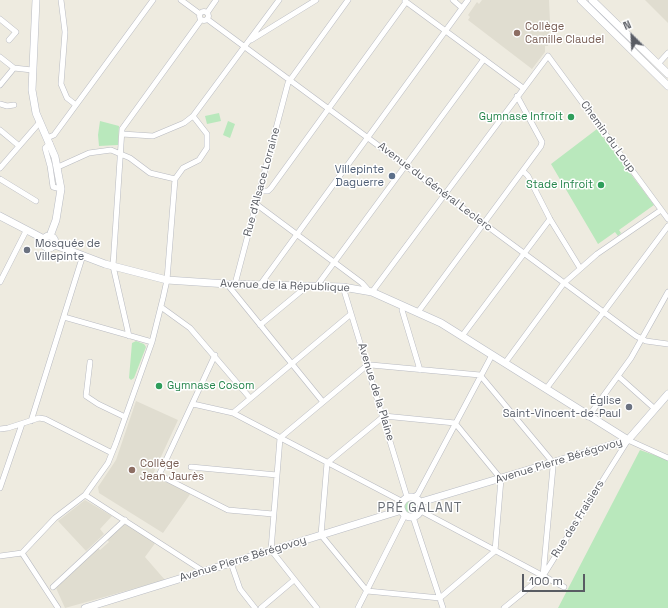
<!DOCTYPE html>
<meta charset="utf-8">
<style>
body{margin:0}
#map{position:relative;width:668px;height:608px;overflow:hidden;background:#eeebe0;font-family:"Space Grotesk",sans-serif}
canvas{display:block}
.north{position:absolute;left:612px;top:16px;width:40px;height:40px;-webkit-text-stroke:3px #fff;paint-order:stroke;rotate:336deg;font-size:11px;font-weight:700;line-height:16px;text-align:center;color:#595c63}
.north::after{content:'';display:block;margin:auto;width:14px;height:18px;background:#595c63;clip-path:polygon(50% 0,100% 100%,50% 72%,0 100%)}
.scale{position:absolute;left:522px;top:574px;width:63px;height:18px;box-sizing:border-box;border:2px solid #595c63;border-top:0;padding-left:5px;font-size:12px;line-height:14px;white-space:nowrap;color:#595c63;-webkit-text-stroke:3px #fff;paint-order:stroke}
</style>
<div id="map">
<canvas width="668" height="608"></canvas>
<div class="north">N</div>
<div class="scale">100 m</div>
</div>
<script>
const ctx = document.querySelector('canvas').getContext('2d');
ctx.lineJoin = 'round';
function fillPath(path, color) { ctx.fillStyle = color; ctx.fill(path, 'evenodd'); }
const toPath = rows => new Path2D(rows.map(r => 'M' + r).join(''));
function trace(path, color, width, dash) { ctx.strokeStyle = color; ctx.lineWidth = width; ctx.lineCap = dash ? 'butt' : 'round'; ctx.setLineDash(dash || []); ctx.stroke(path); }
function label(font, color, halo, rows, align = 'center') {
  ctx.font = font + ' "Space Grotesk",sans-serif'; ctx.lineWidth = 3; ctx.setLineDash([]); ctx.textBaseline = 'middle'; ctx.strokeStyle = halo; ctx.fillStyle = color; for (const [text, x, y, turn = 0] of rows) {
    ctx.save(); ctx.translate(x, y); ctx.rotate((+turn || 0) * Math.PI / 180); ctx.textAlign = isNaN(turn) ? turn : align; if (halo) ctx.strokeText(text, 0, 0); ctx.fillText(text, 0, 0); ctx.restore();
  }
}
const education = toPath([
 [482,0,549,0,550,22,548,46,545,46,545,52,532,69,468,20,470,17,468,15,477,2,479,4],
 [645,0,668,0,668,23],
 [136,401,178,420,153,474,191,493,163,533,99,493,98,487,116,460],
 [85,500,112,516,100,529,104,534,86,551,58,521],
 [123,525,127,525,156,542,145,557,165,580,65,608,56,588,98,548,100,550,109,542,107,540]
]);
const green = toPath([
 [219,113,221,121,207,124,205,116],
 [100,121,119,126,118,145,99,146,98,135],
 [228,121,235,124,230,138,223,135],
 [597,129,654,205,619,230,621,233,618,236,615,232,598,244,551,164],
 [136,341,144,344,146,347,134,378,131,380,129,378,132,343],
 [640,450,668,460,668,608,558,608],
 '405 507a6 6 0 1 1 12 0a6 6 0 1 1-12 0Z'
]);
const street = toPath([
 [61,0,65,32,61,84,67,98,76,105],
 [181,0,200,14],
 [453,0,462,8],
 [405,1,523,88],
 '199.5 16a4.5 4.5 0 1 1 9 0a4.5 4.5 0 1 1-9 0Z',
 [207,13,216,0],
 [0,19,16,32,9,40],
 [207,19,636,336,646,341,668,344],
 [251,40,316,0],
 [0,57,14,68],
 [658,64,668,53],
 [14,68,32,70],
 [0,85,14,68],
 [0,104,7,106,14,105],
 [0,130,18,145],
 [122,134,153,136,184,123,193,116,279,0],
 [47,138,54,135,153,0],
 [50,143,45,148,50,166,53,187,61,189],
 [58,167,89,153,111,150,130,158,150,173,175,179],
 [0,168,40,122],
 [523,171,528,176,550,219,580,268],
 [0,179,36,201],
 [260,191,268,191,271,188,406,2],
 [256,204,362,283,369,291],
 [0,282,26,231],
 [227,284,323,402],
 [235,284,288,83,348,0],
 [260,285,468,0],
 [316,287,484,59],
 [343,287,407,497],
 [372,292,548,56,668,219],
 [403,306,402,310,420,370],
 [161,307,190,328,250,398],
 [418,312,541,146,542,142,517,96],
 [64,317,152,342],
 [260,325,306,287],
 [129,336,113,266,122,129,201,20],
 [462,336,550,219],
 [215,355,159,475,228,510,273,514],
 [90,362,86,396,98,404,125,417],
 [505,363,564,283,597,254,661,210],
 [618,376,655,409],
 [546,389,668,226],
 [193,404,233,413,403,502],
 [233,413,351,314],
 [384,416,455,423,501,479,495,551,440,598,367,591,321,535,327,463,384,416],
 [588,417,631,358,668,292],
 [31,421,83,255],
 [0,429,8,428,39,418,45,419,112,453],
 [191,467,277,475],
 [0,488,22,424],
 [85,495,203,571],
 [414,497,418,494,492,355],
 [421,511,564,587],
 [413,517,443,608],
 [22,553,55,518,85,495,108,463,116,443,152,342,163,298,167,280,175,179,183,168,199,160,207,148,207,134,193,116],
 [22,553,58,608],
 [0,556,22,553],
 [231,563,240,589,255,608],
 [53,587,125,520],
 [261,608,294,580],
 [317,608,271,550,280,438,365,367,371,365,480,375,550,459,553,467,543,576],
 [358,608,405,515],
 [504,608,543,576,628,440,668,458]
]);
const secondary = toPath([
 [36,0,32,90,36,113,55,157,61,189,56,220,50,236],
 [581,0,668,86],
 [592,0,668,74],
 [0,216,44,239],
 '43 242a6 6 0 1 1 12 0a6 6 0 1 1-12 0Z',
 [55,245,105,264,167,280,227,284,343,287,372,292,441,323,628,440],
 [628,440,668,394],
 '401 507a10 10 0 1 1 20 0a10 10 0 1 1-20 0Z',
 [421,502,628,440],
 [85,608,402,510]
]);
const markers = [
 [517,33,4,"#8d6e63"],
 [571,117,4,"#2e9e5b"],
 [392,176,4,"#5c6f8a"],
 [601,185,4,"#2e9e5b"],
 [27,250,4,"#6b7280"],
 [159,386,4,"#2e9e5b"],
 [629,407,4,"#6b7280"],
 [132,470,4,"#8d6e63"]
];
const educationNames = [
 ["Collège",525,27],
 ["Camille Claudel",525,40],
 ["Collège",140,464],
 ["Jean Jaurès",140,477]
];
const leisureNames = [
 ["Gymnase Infroit",563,117],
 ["Stade Infroit",593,185],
 ["Gymnase Cosom",167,386,"left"]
];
const streetNames = [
 ["Chemin du Loup",608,137,54],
 ["Rue d'Alsace Lorraine",262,182,-75],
 ["Avenue du Général Leclerc",435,187,37],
 ["Avenue de la République",285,286,2],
 ["Avenue de la Plaine",376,392,73],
 ["Avenue Pierre Bérégovoy",559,461,-17],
 ["Rue des Fraisiers",578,519,-58],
 ["Avenue Pierre Bérégovoy",243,559,-17]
];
const serviceNames = [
 ["Villepinte",384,170],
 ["Daguerre",384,183]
];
const worshipNames = [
 ["Mosquée de",35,244],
 ["Villepinte",35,257],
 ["Église",621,401,"right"],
 ["Saint-Vincent-de-Paul",621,414,"right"]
];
const quarterNames = [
 ["PRÉ GALANT",420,508]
];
fillPath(education, '#e0ddd0');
fillPath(green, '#b9e8bc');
trace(street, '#b8bac1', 6);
trace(secondary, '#b9bcc4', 8);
trace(street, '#fff', 5);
trace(secondary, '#fff', 7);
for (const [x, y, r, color] of markers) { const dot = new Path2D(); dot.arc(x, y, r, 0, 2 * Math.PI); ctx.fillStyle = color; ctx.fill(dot); trace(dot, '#fff', 1.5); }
label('11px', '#785e54', '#fff', educationNames, 'left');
label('11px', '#27864d', '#fff', leisureNames, 'right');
label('11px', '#595c63', '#fff', streetNames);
label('11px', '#4e5e75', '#fff', serviceNames, 'right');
label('11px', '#5b616d', '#fff', worshipNames, 'left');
ctx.letterSpacing = '1px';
label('13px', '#696e75', '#fff', quarterNames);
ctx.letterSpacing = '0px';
</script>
